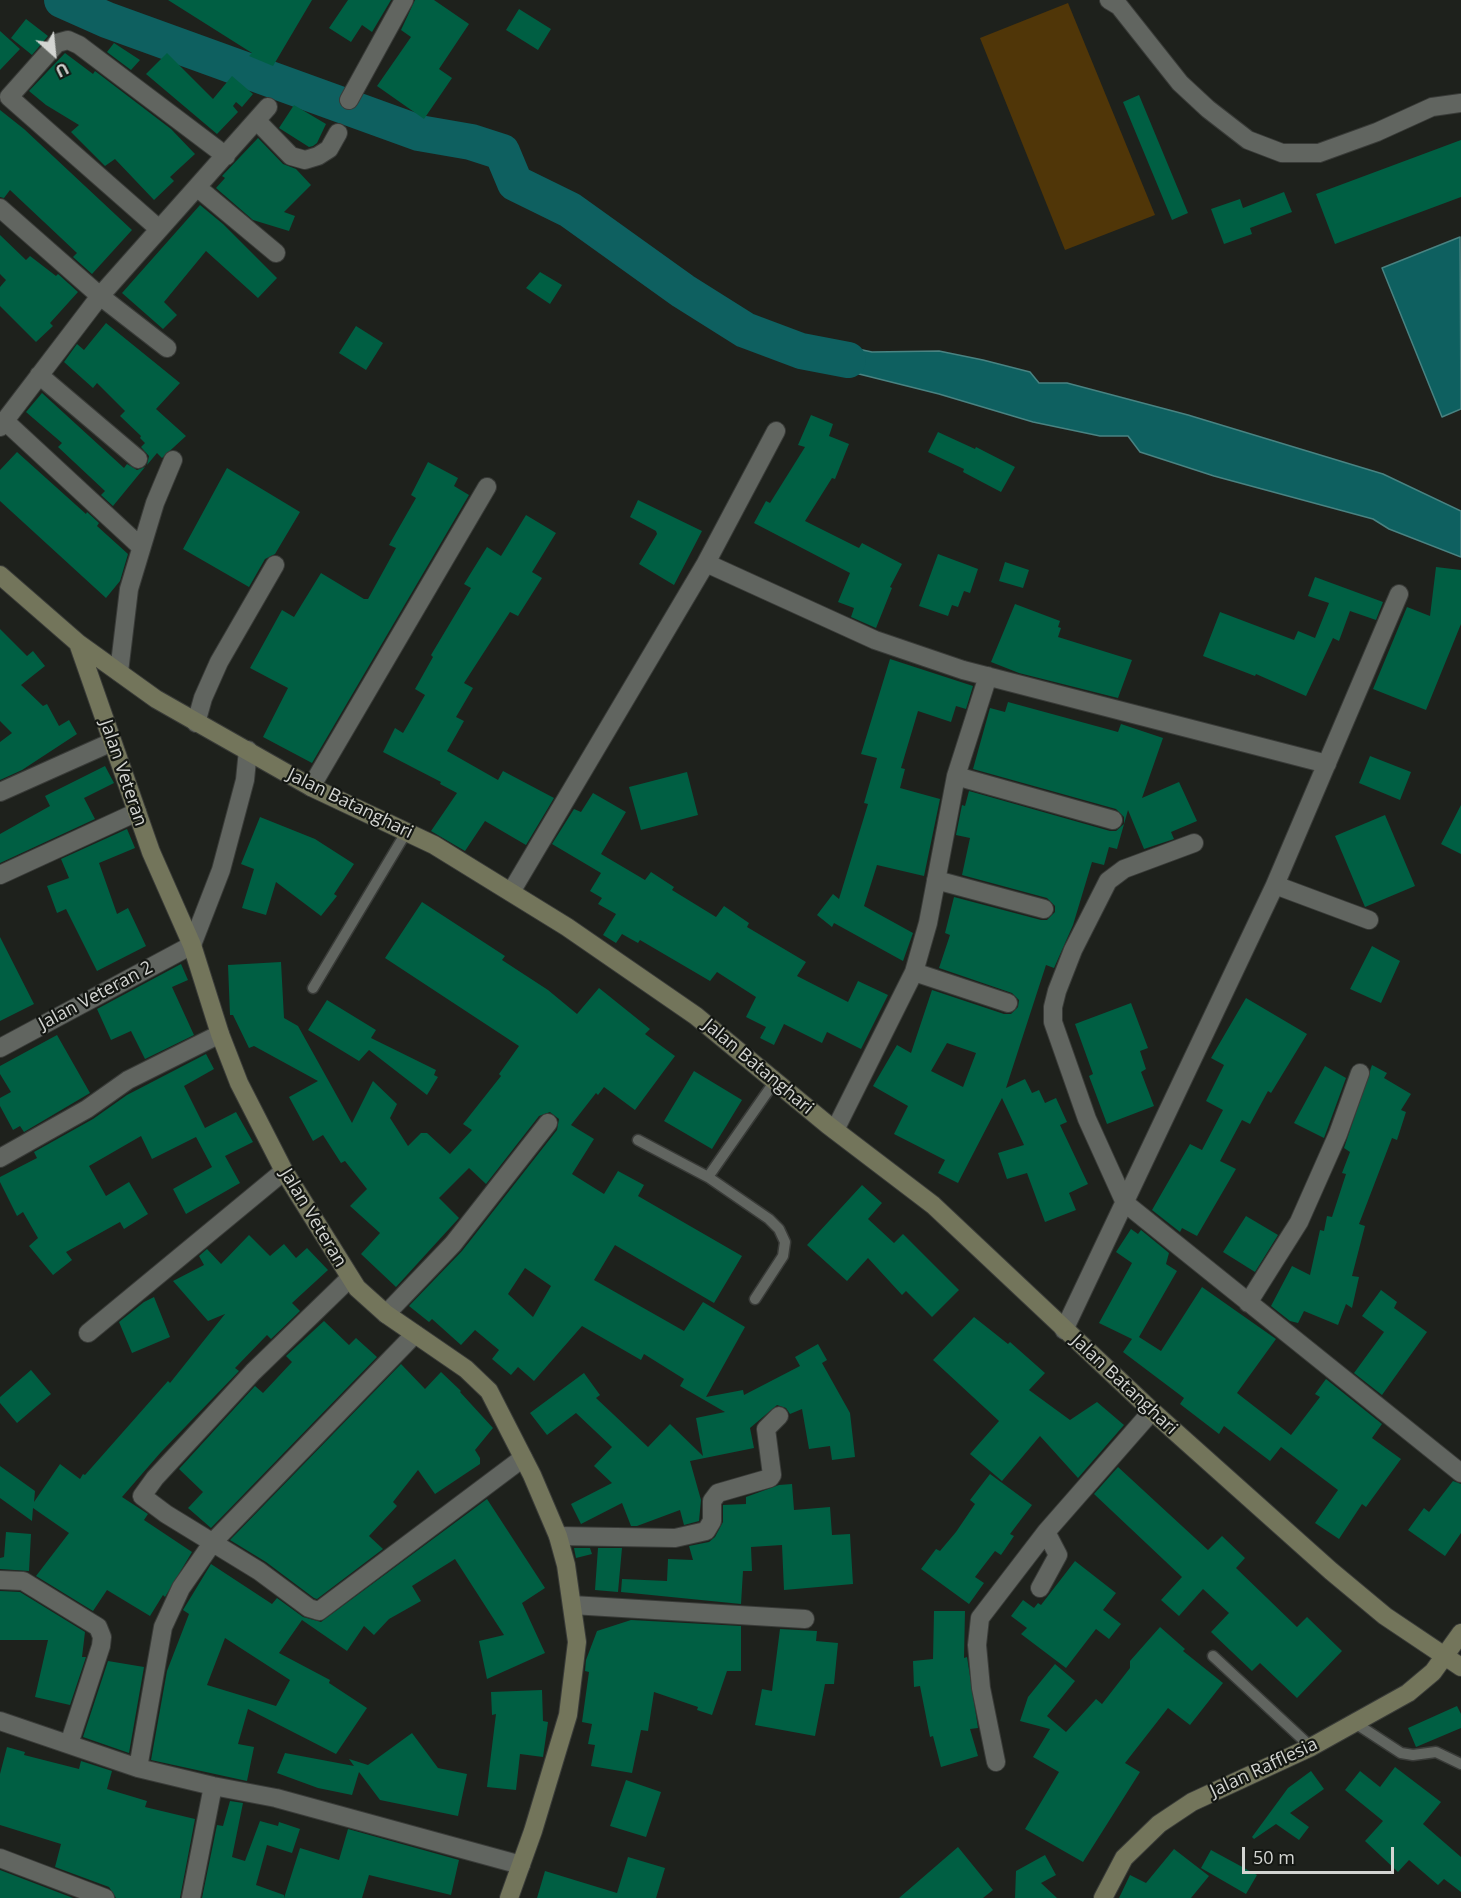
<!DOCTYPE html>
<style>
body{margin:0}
#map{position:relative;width:1461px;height:1898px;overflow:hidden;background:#1e211c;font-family:"Open Sans",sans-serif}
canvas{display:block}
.north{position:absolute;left:24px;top:24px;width:60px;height:60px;-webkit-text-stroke:4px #141713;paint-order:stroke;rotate:153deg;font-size:16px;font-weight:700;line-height:24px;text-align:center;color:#d3d5d2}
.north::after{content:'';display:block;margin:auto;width:21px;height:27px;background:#d3d5d2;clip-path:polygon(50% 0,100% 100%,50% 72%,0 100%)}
.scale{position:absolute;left:1242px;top:1847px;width:152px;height:27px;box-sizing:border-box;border:3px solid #d3d5d2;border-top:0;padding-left:8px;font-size:18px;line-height:21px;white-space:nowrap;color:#d3d5d2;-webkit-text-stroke:4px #141713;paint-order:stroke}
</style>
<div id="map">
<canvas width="1461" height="1898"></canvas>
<div class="north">U</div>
<div class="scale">50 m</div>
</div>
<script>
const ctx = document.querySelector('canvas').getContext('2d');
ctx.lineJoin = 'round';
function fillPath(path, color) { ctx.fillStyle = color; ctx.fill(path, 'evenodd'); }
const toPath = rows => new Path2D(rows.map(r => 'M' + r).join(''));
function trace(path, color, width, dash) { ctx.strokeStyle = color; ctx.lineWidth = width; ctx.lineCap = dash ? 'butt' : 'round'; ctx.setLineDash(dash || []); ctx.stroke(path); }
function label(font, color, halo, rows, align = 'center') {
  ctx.font = font + ' "Open Sans",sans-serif'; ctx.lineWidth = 4.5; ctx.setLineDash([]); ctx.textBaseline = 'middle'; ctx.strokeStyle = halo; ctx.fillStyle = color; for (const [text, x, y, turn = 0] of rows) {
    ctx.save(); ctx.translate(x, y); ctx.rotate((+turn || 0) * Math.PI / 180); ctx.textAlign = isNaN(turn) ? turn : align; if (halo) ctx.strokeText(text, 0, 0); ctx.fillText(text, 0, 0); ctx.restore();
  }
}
const green = toPath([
 [1068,3,1155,215,1065,250,980,38]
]);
const water = toPath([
 [1460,237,1461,409,1442,417,1382,268,1460,237],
 [816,340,872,352,939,351,983,360,1030,372,1039,383,1067,383,1188,415,1383,474,1461,511,1461,557,1389,529,1373,519,1214,476,1140,452,1128,436,1100,436,1033,422,939,394,807,361,801,351,816,340]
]);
const river = toPath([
 [62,0,107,20,419,133,471,142,502,152,515,183,570,210,683,291,745,330,801,351,848,360]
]);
const building = toPath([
 [168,0,312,0,273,66,249,56,252,53],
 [348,0,391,0,372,32,362,25,351,42,329,28],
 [415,0,434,0,469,24,439,69,452,78,424,119,377,86,411,37,401,30],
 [519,9,551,29,538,50,506,30],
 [26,19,48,36,32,55,11,38],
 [0,31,20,49,0,70],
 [114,43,140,60,131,70,107,52],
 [65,53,93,74,95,71,171,129,195,154,170,177,174,181,154,200,115,159,105,166,71,132,79,125,46,105,29,91],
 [167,53,213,99,232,76,253,94,242,107,236,102,233,106,238,112,217,134,146,74],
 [1139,95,1188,213,1172,220,1123,102],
 [294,105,326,124,317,143,313,146,309,147,279,128],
 [0,110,24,129,132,230,92,274,73,257,77,253,10,190,4,198,0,197],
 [258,138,283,164,296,169,311,185,284,212,295,216,289,231,253,220,216,188,225,178,222,176],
 [1461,140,1461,197,1335,244,1316,194],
 [1284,192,1292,212,1250,228,1252,234,1224,244,1211,209,1240,199,1243,208],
 [200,205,223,224,277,278,258,298,206,251,164,302,177,315,163,329,122,293],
 [0,235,26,260,30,256,56,276,58,274,78,292,50,323,53,326,36,342,0,306,0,287,6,280,0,274],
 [540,272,562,285,550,304,526,288],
 [106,323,180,383,156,409,186,436,162,458,157,453,147,465,149,456,141,447,145,443,140,438,141,436,120,416,125,411,97,383,93,388,64,362,77,344,84,350],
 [356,326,383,343,366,370,339,353],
 [42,393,124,468,127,464,137,470,145,467,113,506,101,495,105,491,58,447,62,443,26,412],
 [811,415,833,424,829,436,849,444,835,479,832,478,805,521,859,548,862,543,902,564,890,587,892,588,876,628,851,617,854,608,838,602,850,573,754,523,766,501,770,503,805,447,798,445],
 [938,432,975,449,976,447,1015,467,1001,492,963,472,964,469,928,452],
 [17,452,86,514,87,512,99,523,97,526,128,554,120,581,106,598,0,501,0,470],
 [428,462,458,478,454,486,469,495,312,763,263,737,288,688,250,668,282,610,294,617,321,573,364,599,368,599,396,548,389,545,416,498,411,495],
 [227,468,300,512,275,554,265,559,249,587,183,549],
 [638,500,702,531,674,585,639,564,657,534,656,531,630,517],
 [526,515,556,533,532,572,542,578,518,616,510,612,464,683,473,688,456,717,464,721,447,751,498,780,503,771,554,798,526,845,485,821,465,851,431,831,457,793,440,784,441,782,383,752,395,728,403,733,425,695,415,689,433,657,431,655,471,588,464,584,487,547,501,556],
 [938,554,978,569,970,593,964,591,958,607,952,605,948,616,919,606],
 [1005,562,1029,570,1023,588,999,581],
 [1436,567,1461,570,1461,624,1426,710,1373,689,1407,607,1430,616],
 [1315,577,1383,602,1376,620,1350,611,1339,641,1333,638,1306,696,1256,674,1255,676,1203,656,1220,612,1294,640,1298,631,1315,638,1329,603,1308,596],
 [1015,604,1060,621,1058,627,1061,628,1058,637,1132,660,1118,698,1019,673,991,662],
 [0,629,27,656,33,651,45,666,21,685,43,706,47,704,59,726,69,720,77,734,22,770,0,780,0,742,12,733,0,721],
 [890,659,973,686,966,709,956,706,951,722,918,711,901,768,905,769,900,788,940,799,924,876,877,865,864,906,913,933,903,961,834,923,832,927,817,915,833,894,839,899,868,804,864,803,877,758,861,754],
 [1008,702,1118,732,1121,724,1163,738,1142,798,1179,782,1197,821,1171,832,1174,839,1144,849,1128,810,1117,849,1109,847,1104,865,1092,862,1073,925,1054,968,1046,965,1006,1088,1025,1079,1032,1093,1039,1090,1045,1103,1056,1098,1067,1122,1060,1125,1088,1184,1069,1193,1076,1210,1045,1222,1027,1173,1007,1179,998,1153,1024,1145,1002,1098,958,1183,938,1173,945,1160,894,1134,908,1106,873,1086,897,1045,911,1053,932,990,1004,1014,1011,1014,1018,1007,1019,1000,1012,993,939,968,950,935,945,933,954,897,1041,920,1047,920,1055,912,1055,906,1047,898,962,875,970,838,956,835,962,805,965,806,969,791,1110,831,1116,831,1124,824,1124,817,1116,809,973,769,990,708,1005,712],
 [947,1043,976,1053,963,1087,931,1071],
 [1370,756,1411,772,1400,800,1359,783],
 [105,766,114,783,84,798,95,819,0,863,0,834,50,806,45,796],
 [687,772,698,815,641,830,629,787],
 [593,793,626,812,601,854,645,880,651,872,674,887,672,890,716,917,724,906,749,923,747,927,806,962,797,976,848,1002,858,981,888,995,861,1049,827,1032,822,1043,784,1024,774,1045,760,1038,766,1027,746,1017,756,997,717,972,710,981,640,940,638,943,622,934,616,943,603,935,616,914,598,904,602,898,590,891,601,873,552,844,574,809,581,812],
 [1461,805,1461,854,1441,844],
 [1385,815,1415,886,1365,907,1335,836],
 [260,817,315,839,354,864,334,894,337,896,321,916,276,882,266,915,242,908,254,869,241,864],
 [127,829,135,848,99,863,117,914,128,908,146,946,97,971,66,909,57,913,47,886,69,878,61,859],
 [422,902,505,956,502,960,548,990,577,1014,599,988,650,1029,645,1034,675,1056,635,1110,604,1087,598,1095,596,1093,571,1125,594,1139,572,1174,604,1194,618,1171,644,1185,638,1196,742,1256,714,1303,615,1245,594,1280,684,1331,703,1302,745,1327,706,1397,743,1390,744,1395,800,1366,795,1357,818,1344,827,1360,822,1363,850,1413,855,1457,832,1460,830,1446,809,1449,802,1409,790,1414,786,1408,777,1405,750,1428,754,1448,690,1461,701,1500,699,1521,684,1525,680,1510,637,1526,631,1526,622,1503,581,1524,571,1504,612,1483,594,1466,612,1447,576,1413,547,1435,530,1413,584,1373,600,1395,596,1398,648,1447,670,1424,703,1456,696,1418,725,1412,680,1386,684,1379,644,1354,641,1360,582,1326,534,1381,518,1367,511,1375,492,1359,499,1350,475,1330,461,1345,432,1319,429,1322,409,1306,462,1251,557,1130,559,1119,550,1112,539,1116,486,1184,469,1168,439,1198,459,1218,396,1287,361,1254,380,1233,350,1206,367,1189,345,1161,341,1163,323,1135,313,1141,289,1097,318,1081,254,1046,249,1048,233,1015,230,1015,228,965,281,962,284,1018,298,1026,352,1123,373,1081,397,1104,390,1118,408,1146,421,1133,427,1133,450,1154,472,1130,463,1124,501,1076,499,1074,519,1046,385,958],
 [525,1268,551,1286,533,1317,508,1294],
 [0,937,34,1004,0,1021],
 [1372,946,1400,961,1381,1003,1350,989],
 [181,964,188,980,172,987,194,1035,145,1059,131,1031,111,1040,97,1009],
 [1246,998,1307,1034,1271,1093,1268,1091,1250,1124,1242,1120,1220,1161,1236,1169,1197,1236,1182,1228,1180,1232,1152,1210,1190,1144,1202,1150,1223,1110,1206,1101,1224,1065,1211,1058],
 [327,1000,376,1030,371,1038,436,1070,434,1075,438,1077,427,1095,369,1050,359,1061,308,1030],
 [1131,1003,1148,1048,1140,1051,1146,1069,1141,1072,1154,1106,1107,1124,1089,1076,1093,1074,1075,1024],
 [57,1035,90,1093,24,1132,20,1126,13,1130,0,1106,0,1098,11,1092,0,1074,0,1066],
 [206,1054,214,1069,184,1086,205,1128,236,1112,253,1142,225,1156,240,1183,186,1214,173,1189,212,1167,196,1137,152,1159,141,1136,89,1166,106,1196,129,1182,148,1214,124,1229,120,1222,66,1252,72,1260,53,1275,29,1246,38,1238,23,1212,17,1216,0,1182,0,1177,37,1158,34,1152,93,1119,127,1095],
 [1372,1065,1387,1073,1384,1078,1411,1094,1401,1110,1406,1112,1397,1140,1392,1138,1359,1224,1365,1226,1352,1276,1359,1277,1352,1308,1346,1304,1338,1325,1304,1311,1298,1323,1290,1321,1271,1306,1292,1266,1310,1275,1320,1230,1324,1231,1327,1216,1332,1217,1346,1174,1342,1173,1350,1152,1344,1148],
 [1325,1066,1346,1078,1324,1138,1294,1123],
 [694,1071,742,1100,712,1149,664,1121],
 [862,1185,882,1203,868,1219,894,1243,903,1234,959,1290,932,1317,906,1291,902,1295,868,1258,847,1281,807,1245],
 [1246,1216,1278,1235,1255,1272,1223,1252],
 [1131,1229,1138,1234,1141,1230,1169,1253,1166,1264,1177,1271,1139,1337,1161,1351,1202,1287,1276,1339,1237,1393,1291,1435,1320,1397,1315,1394,1326,1379,1382,1424,1372,1438,1401,1459,1366,1507,1362,1504,1339,1539,1315,1523,1338,1490,1281,1447,1270,1461,1224,1426,1219,1434,1180,1404,1184,1398,1123,1352,1132,1339,1099,1323,1132,1263,1116,1252],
 [249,1235,270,1256,284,1244,296,1258,307,1248,328,1270,292,1303,300,1311,271,1339,267,1335,235,1368,239,1371,161,1452,122,1497,148,1514,144,1520,192,1552,165,1597,163,1595,150,1616,107,1590,93,1611,36,1576,69,1533,33,1508,32,1521,0,1498,0,1466,35,1491,34,1502,60,1464,80,1479,83,1474,85,1475,168,1381,170,1383,225,1314,208,1321,173,1281,204,1265,199,1256,207,1249,221,1264],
 [1381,1290,1397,1302,1394,1308,1427,1332,1382,1395,1354,1373,1384,1332,1362,1316],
 [154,1297,170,1337,132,1353,119,1322,144,1302],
 [974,1317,1008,1344,1010,1342,1045,1373,1029,1390,1070,1420,1097,1402,1124,1425,1078,1478,1040,1436,1002,1481,970,1454,999,1421,933,1360],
 [324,1321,349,1345,356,1338,377,1357,211,1528,188,1508,203,1492,179,1469,255,1386,263,1393,292,1362,286,1356],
 [401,1364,425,1389,441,1372,461,1391,460,1392,493,1428,475,1450,480,1458,480,1464,435,1494,418,1470,393,1502,397,1506,369,1536,383,1549,317,1599,314,1598,266,1562,230,1540],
 [31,1370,51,1394,17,1423,0,1403,0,1397],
 [1118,1467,1208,1550,1222,1536,1245,1558,1236,1568,1297,1627,1307,1617,1342,1651,1297,1698,1260,1663,1252,1671,1211,1632,1229,1613,1203,1589,1179,1616,1161,1600,1182,1577,1094,1494],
 [990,1474,1032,1505,1010,1534,1014,1536,1001,1555,995,1551,975,1577,984,1583,969,1604,921,1569,936,1549,940,1551,956,1532,975,1504,970,1500],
 [1453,1481,1461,1484,1461,1533,1445,1556,1408,1530,1424,1508,1429,1512],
 [792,1484,794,1510,830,1507,832,1535,850,1534,853,1584,784,1590,782,1545,751,1547,752,1571,743,1571,741,1604,621,1592,622,1579,667,1581,668,1559,693,1560,689,1546,709,1542,715,1537,723,1522,723,1505,746,1504,746,1497,779,1485],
 [487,1499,545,1588,522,1603,545,1653,487,1679,479,1641,504,1635,455,1559,412,1586,421,1601,389,1619,374,1635,364,1626,347,1651,302,1620,279,1653,330,1680,329,1683,367,1708,336,1754,248,1709,238,1744,254,1747,247,1781,151,1760,167,1671,189,1614,183,1610,211,1564,272,1604,277,1598,303,1617,321,1622],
 [225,1638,290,1680,276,1706,207,1685],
 [6,1532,31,1534,29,1571,0,1569,0,1558,4,1557],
 [574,1548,590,1548,592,1554,576,1558],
 [598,1548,622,1548,618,1592,595,1590],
 [1075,1561,1116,1593,1103,1610,1121,1624,1109,1639,1096,1629,1066,1668,1021,1634,1027,1628,1011,1616,1023,1600,1034,1608,1038,1603,1041,1605],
 [0,1591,20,1592,85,1632,82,1657,86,1657,70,1705,35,1697,48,1640,0,1640],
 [934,1611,965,1611,964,1658,967,1657,978,1728,970,1729,978,1756,941,1767,933,1736,930,1737,920,1686,914,1687,913,1661,933,1659],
 [631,1620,741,1626,741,1671,727,1671,712,1715,697,1710,698,1707,654,1692,648,1731,641,1730,632,1773,591,1766,595,1745,588,1744,592,1724,582,1722,589,1672,585,1671,586,1660,597,1631],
 [1160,1627,1185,1649,1183,1651,1223,1683,1190,1725,1168,1708,1125,1763,1140,1772,1083,1862,1025,1829,1059,1772,1033,1757,1050,1729,1020,1721,1028,1697,1055,1664,1075,1681,1047,1716,1066,1732,1096,1699,1102,1704,1130,1668,1130,1661],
 [780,1629,817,1631,816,1641,838,1643,834,1684,825,1684,815,1736,755,1725,762,1689,772,1691],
 [108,1661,144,1667,129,1753,83,1737],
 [542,1690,543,1721,548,1722,543,1757,520,1754,516,1790,487,1787,496,1714,492,1715,491,1692],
 [1457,1706,1461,1714,1461,1728,1416,1747,1408,1728],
 [412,1733,438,1768,467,1774,458,1816,380,1800,359,1772,352,1795,318,1788,277,1773,285,1753,354,1766,349,1759,368,1765],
 [7,1747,25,1752,24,1755,79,1769,81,1761,112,1771,107,1789,147,1801,145,1807,195,1819,180,1898,116,1898,109,1887,55,1867,61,1844,0,1825,0,1774],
 [1395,1767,1441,1802,1423,1824,1461,1857,1461,1892,1444,1879,1438,1885,1409,1860,1398,1872,1365,1841,1383,1821,1345,1790,1360,1771,1380,1787],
 [1311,1771,1324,1789,1290,1813,1309,1827,1299,1840,1276,1824,1254,1839,1252,1837,1288,1788],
 [626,1780,661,1792,646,1837,610,1826],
 [230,1801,243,1803,232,1857,245,1861,260,1821,278,1826,279,1822,300,1829,292,1853,267,1845,256,1885,284,1895,284,1898,202,1898,217,1825,223,1826],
 [348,1829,459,1860,451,1895,369,1875,362,1898,284,1898,300,1848,339,1860],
 [958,1847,993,1890,983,1898,899,1898],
 [1174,1849,1209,1876,1191,1898,1119,1898,1130,1875,1146,1883],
 [1211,1850,1257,1875,1246,1894,1201,1868],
 [1045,1855,1056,1875,1041,1883,1057,1898,1015,1898,1016,1871],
 [628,1857,665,1868,656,1898,537,1898,545,1871,617,1893],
 [0,1870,73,1898,0,1898]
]);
const lane = toPath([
 [313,988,407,831],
 [638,1140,708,1177],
 [755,1299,783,1256,785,1242,779,1229,769,1219,708,1177,775,1081],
 [1213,1656,1311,1747],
 [1355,1723,1401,1753,1413,1755,1436,1752,1461,1764]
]);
const street = toPath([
 [1109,0,1119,6,1180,83,1208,109,1248,140,1282,153,1319,153,1377,132,1432,107,1461,103],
 [349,100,404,0],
 [258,122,291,156,305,160,318,156,329,149,338,133],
 [198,188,276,253],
 [0,208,100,296,167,348],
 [159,229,9,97,57,43,68,40,79,45,226,156],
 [39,375,138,459],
 [5,421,141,547],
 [0,427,100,296,268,107],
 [706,563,776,431],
 [119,672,129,589,155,503,173,460],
 [196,723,203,698,219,662,275,565],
 [956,776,1113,820],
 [311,787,487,487],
 [0,792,112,742],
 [1194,843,1124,869,1108,881,1073,950,1057,991,1053,1007,1053,1022,1087,1119,1125,1203,1461,1473],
 [0,875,137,812],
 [936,880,1044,909],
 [1275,885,1369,920],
 [511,892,706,563,875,640,963,670,1327,764],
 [914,972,1008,1003],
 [0,1048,192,945,221,870,245,780,248,750],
 [835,1130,914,972,928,923,956,776,988,676],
 [0,1158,87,1109,128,1080,220,1034],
 [350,1278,253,1372,155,1478,142,1496,166,1514,259,1571,309,1608,319,1611,523,1458],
 [1248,1303,1299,1222,1338,1134,1360,1073],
 [386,1314,453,1244,548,1123],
 [1064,1330,1275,885,1399,594],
 [88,1333,284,1171],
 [558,1536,675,1538,706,1531,712,1521,712,1501,718,1493,770,1478,772,1475,766,1429,779,1416],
 [0,1580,23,1581,98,1627,102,1637,101,1646,69,1744],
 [1040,1588,1058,1555,1046,1532],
 [572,1605,805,1619],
 [0,1721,138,1768,213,1786,276,1798,521,1865],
 [996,1762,981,1688,977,1645,980,1618,1046,1532,1152,1411],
 [138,1768,163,1627,181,1588,213,1542,415,1334],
 [0,1858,105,1898],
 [191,1898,213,1786]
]);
const secondary = toPath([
 [0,575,78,643,156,699,311,787,434,845,567,927,696,1016,828,1125,933,1205,1152,1411,1331,1571,1385,1616,1461,1667],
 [78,643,151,852,192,945,220,1034,239,1083,284,1171,357,1288,386,1314,466,1369,489,1391,532,1475,558,1536,566,1565,577,1642,568,1715,533,1831,509,1898],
 [1103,1898,1124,1858,1159,1824,1192,1802,1311,1747,1408,1693,1433,1672,1461,1633]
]);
const streetNames = [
 ["Jalan Veteran",123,773,71],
 ["Jalan Batanghari",350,804,26],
 ["Jalan Veteran 2",96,996,-28],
 ["Jalan Batanghari",758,1067,40],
 ["Jalan Veteran",313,1218,59],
 ["Jalan Batanghari",1124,1385,43],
 ["Jalan Rafflesia",1264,1768,-25]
];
fillPath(green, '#503608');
fillPath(water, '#0e6060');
trace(water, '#498382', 1.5);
trace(river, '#0e6060', 36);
fillPath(building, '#005f43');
trace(lane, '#393b38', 13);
trace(street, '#393b38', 20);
trace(secondary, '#393b38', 20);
trace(lane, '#616560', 10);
trace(street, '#616560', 18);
trace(secondary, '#73755b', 18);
label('18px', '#d3d5d2', '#141713', streetNames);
</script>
